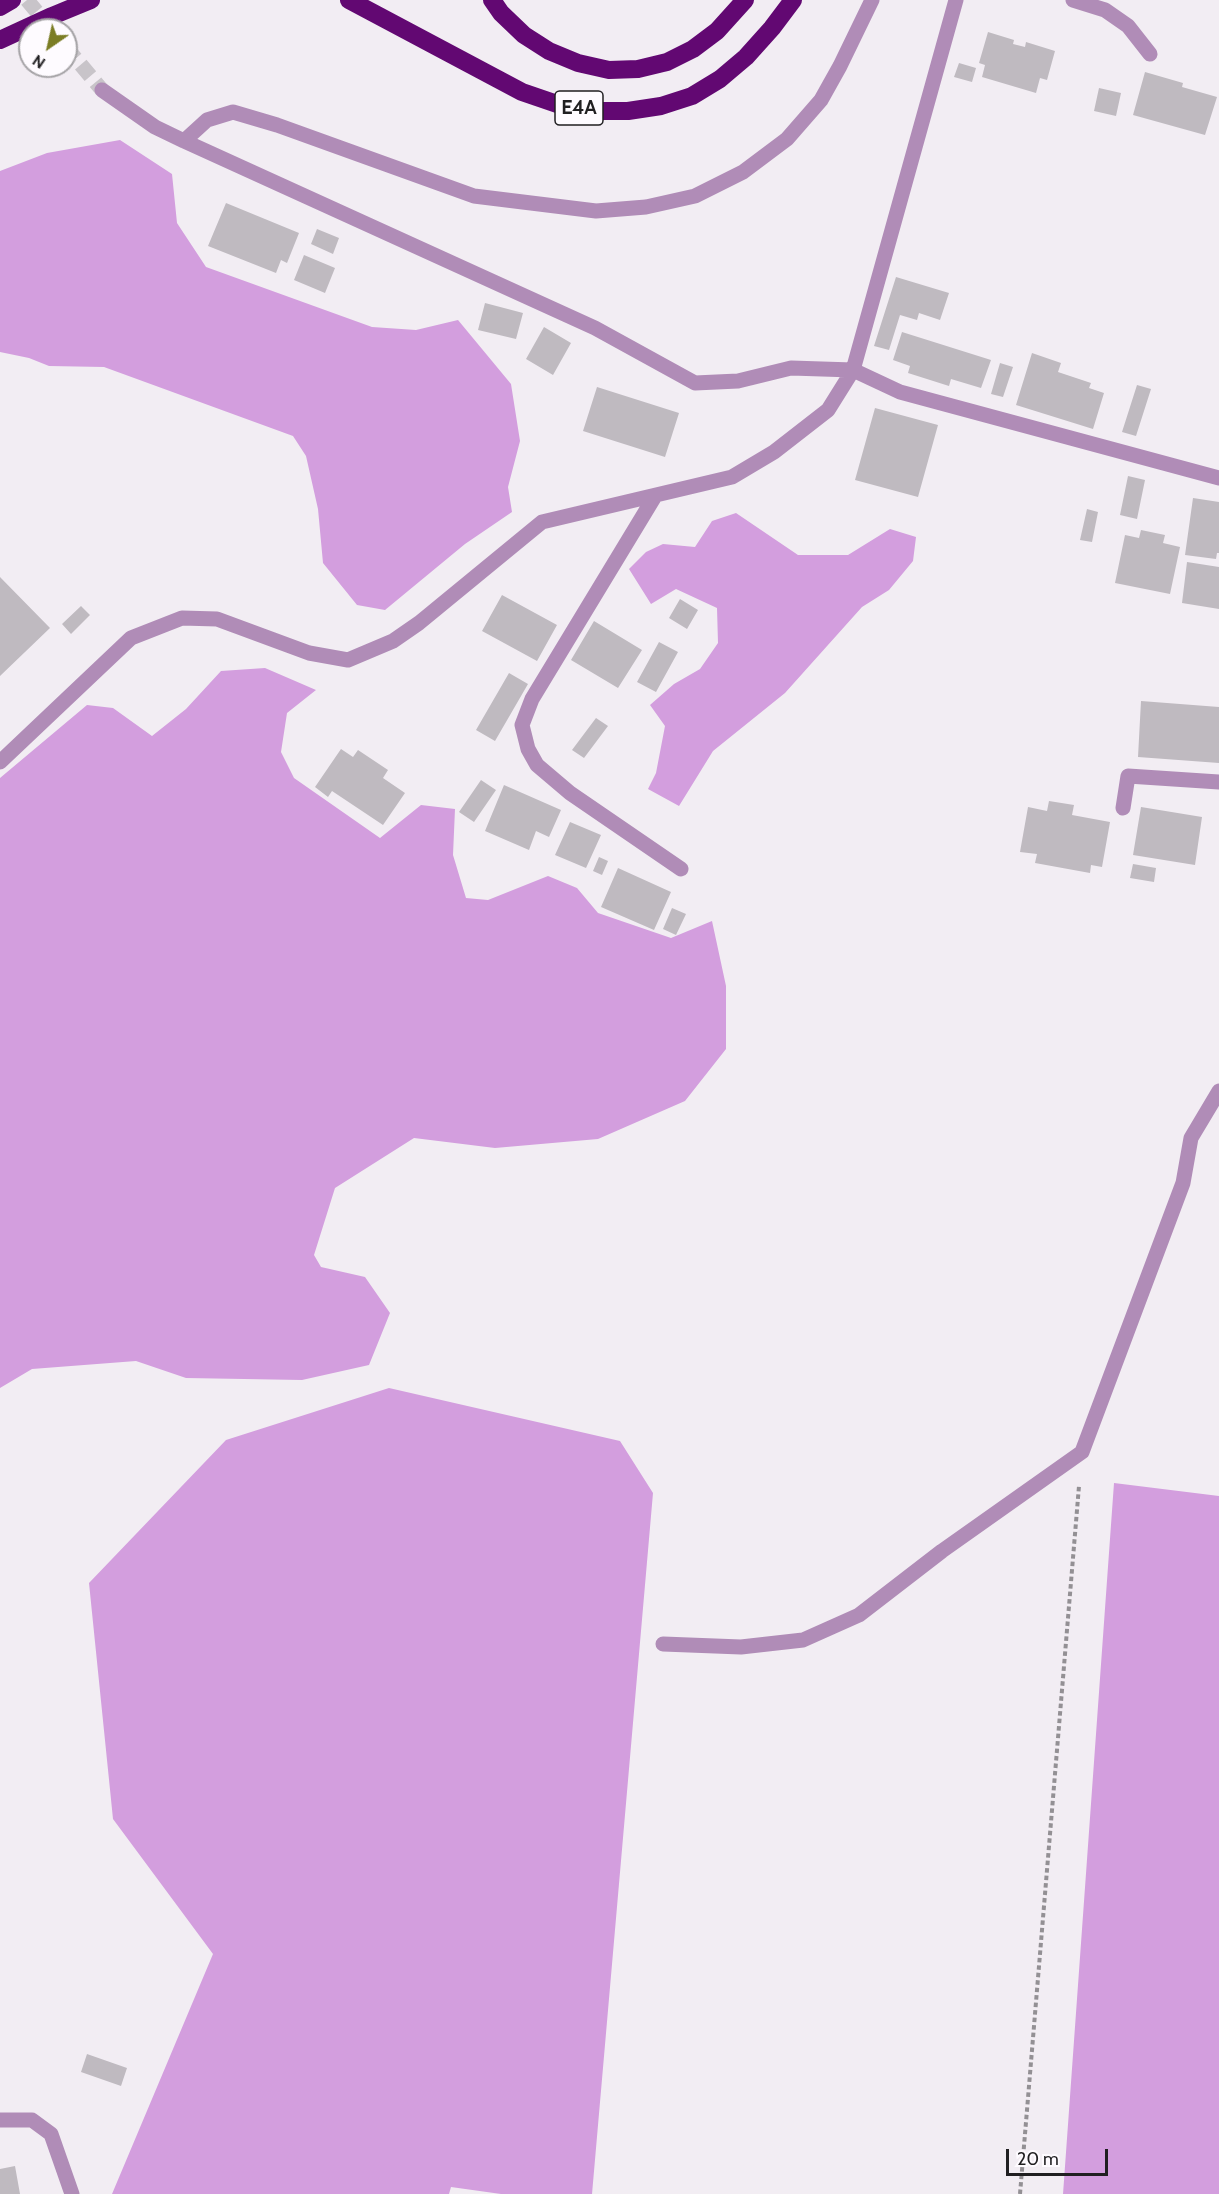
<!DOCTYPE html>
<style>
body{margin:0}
#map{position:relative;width:1219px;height:2194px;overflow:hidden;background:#f2edf3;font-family:Cabin,sans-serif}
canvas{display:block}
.north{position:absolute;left:18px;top:18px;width:60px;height:60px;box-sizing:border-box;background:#fefbff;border:2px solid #a5a3a6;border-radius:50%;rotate:214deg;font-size:16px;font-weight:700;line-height:24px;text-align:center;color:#201f21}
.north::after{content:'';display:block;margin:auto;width:21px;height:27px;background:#7b7d25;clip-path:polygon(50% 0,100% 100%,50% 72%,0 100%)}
.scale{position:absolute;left:1006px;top:2149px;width:102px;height:27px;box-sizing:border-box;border:3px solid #201f21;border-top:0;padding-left:8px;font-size:18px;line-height:21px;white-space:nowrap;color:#201f21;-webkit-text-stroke:4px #fefbff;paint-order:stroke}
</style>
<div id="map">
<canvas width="1219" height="2194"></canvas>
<div class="north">N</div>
<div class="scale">20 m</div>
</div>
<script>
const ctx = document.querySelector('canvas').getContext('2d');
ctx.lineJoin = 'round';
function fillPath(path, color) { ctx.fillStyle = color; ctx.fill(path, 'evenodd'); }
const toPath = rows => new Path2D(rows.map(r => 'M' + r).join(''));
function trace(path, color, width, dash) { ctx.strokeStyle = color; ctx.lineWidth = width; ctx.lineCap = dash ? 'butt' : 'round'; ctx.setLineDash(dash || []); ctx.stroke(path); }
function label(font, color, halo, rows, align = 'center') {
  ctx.font = font + ' Cabin,sans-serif'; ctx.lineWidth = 4.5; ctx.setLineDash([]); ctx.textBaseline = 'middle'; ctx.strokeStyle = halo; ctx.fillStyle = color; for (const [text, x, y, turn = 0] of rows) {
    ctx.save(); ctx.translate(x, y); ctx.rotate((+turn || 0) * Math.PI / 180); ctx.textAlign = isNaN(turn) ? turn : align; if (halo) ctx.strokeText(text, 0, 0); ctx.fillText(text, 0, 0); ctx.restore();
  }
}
const forest = toPath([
 [120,140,172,174,177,223,206,267,372,327,416,330,458,320,511,384,520,441,508,487,512,512,465,544,385,610,357,605,323,563,318,509,306,456,293,436,104,367,49,366,29,358,0,352,0,171,47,153],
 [736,513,798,555,848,555,890,529,916,537,913,561,889,590,862,607,785,693,713,751,679,806,648,789,656,773,665,726,650,705,674,684,700,669,718,643,717,608,676,589,651,604,629,569,646,552,663,544,695,547,712,521],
 [265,668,316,690,287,713,281,752,294,778,380,838,421,805,455,809,453,855,466,898,488,900,548,876,577,888,598,913,671,938,712,921,726,986,726,1049,685,1101,598,1139,495,1148,414,1138,335,1188,314,1255,321,1267,365,1277,390,1313,369,1365,302,1380,186,1378,136,1361,32,1369,0,1388,0,778,87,705,113,708,152,736,186,709,221,671],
 [389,1388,620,1441,653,1493,592,2194,501,2194,451,2187,449,2194,112,2194,213,1954,113,1819,89,1583,226,1440],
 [1114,1483,1219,1496,1219,2194,1063,2194]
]);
const building = toPath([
 [988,32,1014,40,1013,44,1025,47,1026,42,1055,51,1047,80,1040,78,1036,93,982,77,985,65,979,63],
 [959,63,976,68,972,82,954,77],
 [1145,72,1183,83,1182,87,1217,97,1205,135,1133,115],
 [1099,88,1121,93,1116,116,1094,111],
 [226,203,299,233,287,263,281,260,276,273,208,246],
 [317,229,339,238,333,254,311,244],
 [304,255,335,268,325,293,294,280],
 [896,277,949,293,940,320,919,313,917,320,900,315,889,350,874,346],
 [485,303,523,313,516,339,478,330],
 [544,327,571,343,553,375,526,359],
 [902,332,991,360,981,388,951,379,949,386,908,373,910,366,893,360],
 [1032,353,1061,363,1058,372,1091,383,1089,388,1104,393,1093,429,1016,405],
 [1000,363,1013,367,1003,397,991,394],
 [1137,385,1151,389,1136,436,1122,432],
 [597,387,679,413,665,457,583,431],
 [875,408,938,425,918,497,855,480],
 [1128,476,1145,480,1137,519,1120,515],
 [1193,498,1219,502,1219,553,1217,553,1216,559,1185,555],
 [1087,509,1098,512,1092,542,1080,540],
 [1141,530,1165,535,1163,543,1180,547,1170,594,1115,583,1125,535,1139,538],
 [1187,562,1219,567,1219,609,1182,603],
 [0,577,50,628,0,676],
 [502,595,557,625,537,661,482,631],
 [680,599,698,610,687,629,669,618],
 [81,606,90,615,71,634,62,624],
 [594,621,642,650,618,688,571,660],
 [659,642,678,652,656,692,637,682],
 [509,673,528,684,495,741,476,730],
 [1141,701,1219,707,1219,763,1138,757],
 [596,718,608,726,584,758,572,750],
 [341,749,353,757,358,750,388,770,383,778,405,793,383,825,332,791,328,797,315,787],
 [481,780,496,790,474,822,459,812],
 [504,785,561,810,549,837,536,831,529,850,485,831],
 [1049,801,1074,805,1072,815,1110,822,1102,867,1091,865,1090,873,1035,863,1037,854,1020,852,1028,807,1047,811],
 [1141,807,1202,817,1195,865,1133,855],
 [570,822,601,835,586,868,555,855],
 [599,857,608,861,602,875,593,871],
 [1133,864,1156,868,1154,882,1130,878],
 [618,868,671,892,654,930,601,907],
 [672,908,686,914,676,935,663,929],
 [87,2054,127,2068,121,2086,81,2072],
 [15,2166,20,2194,0,2194,0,2169]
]);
const minorTunnel = toPath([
 [27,0,52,30],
 [66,47,102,90]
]);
const path = toPath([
 [1020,2194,1079,1486]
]);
const minor = toPath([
 [1073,0,1105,10,1128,26,1150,54],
 [102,90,155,127,184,141,595,328,695,383,738,381,791,368,853,370,900,392,1219,478],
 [184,141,207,120,233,112,277,125,474,196,596,211,646,207,695,196,743,172,787,139,821,100,840,66,872,0],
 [655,496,532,699,522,725,528,749,537,765,570,793,681,869],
 [0,762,131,638,182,618,217,619,309,653,348,660,393,641,419,623,542,522,732,477,774,452,828,410,853,370,956,0],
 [1123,808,1128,776,1219,782],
 [663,1644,741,1647,803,1640,859,1615,942,1551,1082,1452,1183,1183,1191,1138,1219,1091],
 [0,2120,32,2120,51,2134,72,2194]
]);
const highway = toPath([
 [349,0,522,92,560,105,596,111,628,111,661,106,692,96,720,79,746,57,772,28,793,0],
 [492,0,501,13,524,35,549,51,578,63,609,70,638,69,667,62,693,49,717,31,745,0],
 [0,7,12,0],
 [0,40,52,16,91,0]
]);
const shields = [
 [579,108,48]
];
const shieldNames = [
 ["E4A",579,108]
];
fillPath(forest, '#d39ede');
fillPath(building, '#bfbac0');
trace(minorTunnel, '#c8c4c9', 15, [15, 8]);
trace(path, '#939094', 4, [4.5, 3]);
trace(minor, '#b08cb7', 15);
trace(highway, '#620872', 18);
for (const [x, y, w] of shields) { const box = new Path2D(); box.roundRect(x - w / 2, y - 17, w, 34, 4.5); ctx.fillStyle = '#fefbff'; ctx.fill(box); trace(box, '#201f21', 1.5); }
label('bold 20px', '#201f21', null, shieldNames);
</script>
